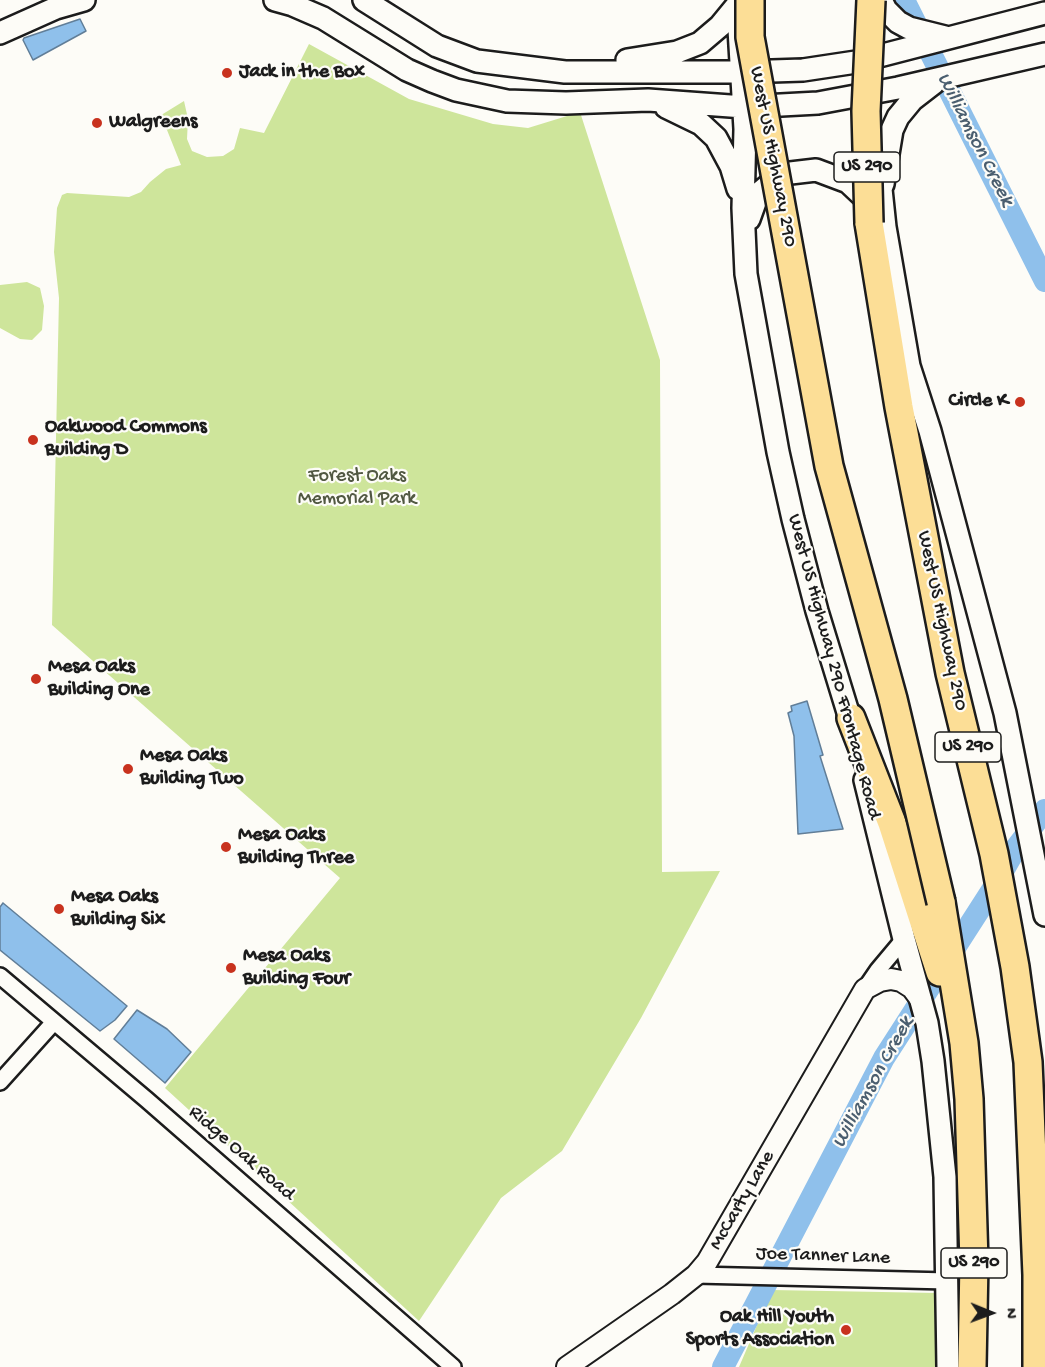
<!DOCTYPE html>
<style>
body{margin:0}
#map{position:relative;width:1045px;height:1367px;overflow:hidden;background:#fdfcf7;font-family:"Gochi Hand",sans-serif}
canvas{display:block}
.north{position:absolute;left:961px;top:1283px;width:60px;height:60px;-webkit-text-stroke:4px #fdfcf7;paint-order:stroke;rotate:91deg;font-size:16px;font-weight:700;line-height:24px;text-align:center;color:#1c1c1c}
.north::after{content:'';display:block;margin:auto;width:21px;height:27px;background:#1c1c1c;clip-path:polygon(50% 0,100% 100%,50% 72%,0 100%)}
</style>
<div id="map">
<canvas width="1045" height="1367"></canvas>
<div class="north">N</div>
</div>
<script>
const ctx = document.querySelector('canvas').getContext('2d');
ctx.lineJoin = 'round';
function fillPath(path, color) { ctx.fillStyle = color; ctx.fill(path, 'evenodd'); }
const toPath = rows => new Path2D(rows.map(r => 'M' + r).join(''));
function trace(path, color, width, dash) { ctx.strokeStyle = color; ctx.lineWidth = width; ctx.lineCap = dash ? 'butt' : 'round'; ctx.setLineDash(dash || []); ctx.stroke(path); }
function label(font, color, halo, rows, align = 'center') {
  ctx.font = font + ' "Gochi Hand",sans-serif'; ctx.lineWidth = 4.5; ctx.setLineDash([]); ctx.textBaseline = 'middle'; ctx.strokeStyle = halo; ctx.fillStyle = color; for (const [text, x, y, turn = 0] of rows) {
    ctx.save(); ctx.translate(x, y); ctx.rotate((+turn || 0) * Math.PI / 180); ctx.textAlign = isNaN(turn) ? turn : align; if (halo) ctx.strokeText(text, 0, 0); ctx.fillText(text, 0, 0); ctx.restore();
  }
}
const green = toPath([
 [309,44,409,99,493,124,528,128,580,112,660,360,662,872,720,871,641,1018,562,1151,501,1198,419,1321,165,1088,340,878,52,625,59,298,54,252,57,208,62,195,67,193,129,197,141,192,150,182,166,169,181,165,167,130,158,117,184,101,188,119,187,139,192,151,207,157,223,156,234,149,240,128,264,133],
 [27,282,40,288,44,306,42,330,32,340,20,339,0,328,0,285],
 [772,1290,937,1293,937,1367,739,1367]
]);
const water = toPath([
 [80,19,86,31,33,60,23,40,24,38,80,19],
 [807,701,823,755,820,756,843,829,798,834,794,736,788,713,792,711,791,706,807,701],
 [3,903,127,1006,115,1020,100,1031,0,950,0,907,3,903],
 [137,1010,167,1029,191,1052,165,1083,114,1039,137,1010]
]);
const river = toPath([
 [904,0,1045,281],
 [723,1367,884,1058,994,887,1016,848,1045,810]
]);
const minor = toPath([
 [0,976,147,1100,453,1367],
 [865,989,878,970,904,939],
 [0,1082,54,1022],
 [696,1275,948,1281]
]);
const tertiary = toPath([
 [567,1367,672,1294,696,1275,707,1262,865,989,880,981,891,979,901,981,912,988,921,1000]
]);
const secondary = toPath([
 [275,0,293,5,323,18,407,70,432,81,456,90,507,101,566,103,648,100,744,107,818,103,898,88,1045,54],
 [364,0,437,46,477,61,565,72,741,72,803,70,856,62,1045,13],
 [881,0,886,10,898,22,909,28,945,37],
 [739,29,745,129,743,208,746,274,778,452,793,519,817,611,854,732],
 [0,33,56,8,84,0],
 [627,60,677,52,700,43,720,26,738,4],
 [666,107,701,124,716,138,731,166,738,189],
 [879,170,885,227,909,366,930,431,1005,713,1045,915],
 [883,184,892,130,898,117,912,100,934,83],
 [749,219,758,194,782,174,816,170,848,182,865,198,873,209],
 [865,780,904,939,927,1023,933,1061,945,1177,948,1367]
]);
const motorway = toPath([
 [869,223,899,407,950,673,994,854,1015,967,1028,1062,1037,1275,1037,1367],
 [851,718,892,823,940,972],
 [941,902,964,1043,969,1099,974,1262,972,1367]
]);
const motorwayBridge = toPath([
 [750,0,750,37,829,466,893,699,941,902],
 [869,223,866,111,871,0]
]);
const markers = [
 [227,73,6,"#c8321e"],
 [97,123,6,"#c8321e"],
 [1020,402,6,"#c8321e"],
 [33,440,6,"#c8321e"],
 [36,679,6,"#c8321e"],
 [128,769,6,"#c8321e"],
 [226,847,6,"#c8321e"],
 [59,909,6,"#c8321e"],
 [231,968,6,"#c8321e"],
 [846,1330,6,"#c8321e"]
];
const shields = [
 [867,167,66],
 [968,747,66],
 [974,1263,66]
];
const shieldNames = [
 ["US 290",867,167],
 ["US 290",968,747],
 ["US 290",974,1263]
];
const poiNames = [
 ["Jack in the Box",239,73],
 ["Walgreens",109,123],
 ["Circle K",1008,402,"right"],
 ["Oakwood Commons",45,428],
 ["Building D",45,451],
 ["Mesa Oaks",48,668],
 ["Building One",48,691],
 ["Mesa Oaks",140,757],
 ["Building Two",140,780],
 ["Mesa Oaks",238,836],
 ["Building Three",238,859],
 ["Mesa Oaks",71,898],
 ["Building Six",71,921],
 ["Mesa Oaks",243,957],
 ["Building Four",243,980],
 ["Oak Hill Youth",834,1318,"right"],
 ["Sports Association",834,1341,"right"]
];
const streetNames = [
 ["West US Highway 290",772,157,79],
 ["West US Highway 290",941,621,78],
 ["West US Highway 290 Frontage Road",833,667,75],
 ["Ridge Oak Road",241,1154,41],
 ["McCarty Lane",743,1201,-60],
 ["Joe Tanner Lane",823,1257,2]
];
const parkNames = [
 ["Forest Oaks",357,477],
 ["Memorial Park",357,500]
];
const waterNames = [
 ["Williamson Creek",974,140,63],
 ["Williamson Creek",874,1083,-61]
];
fillPath(green, '#cee59b');
fillPath(water, '#8fc0eb');
trace(water, '#617e98', 1.5);
trace(river, '#8fc0eb', 22);
trace(minor, '#1c1c1c', 20);
trace(tertiary, '#1c1c1c', 24);
trace(secondary, '#1c1c1c', 26);
trace(motorway, '#1c1c1c', 32);
trace(minor, '#fdfcf7', 15);
trace(tertiary, '#fdfcf7', 20);
trace(secondary, '#fdfcf7', 21);
trace(motorway, '#fcde96', 27);
trace(motorwayBridge, '#1c1c1c', 32, []);
trace(motorwayBridge, '#fcde96', 27);
for (const [x, y, r, color] of markers) { const dot = new Path2D(); dot.arc(x, y, r, 0, 2 * Math.PI); ctx.fillStyle = color; ctx.fill(dot); trace(dot, '#fdfcf7', 2); }
for (const [x, y, w] of shields) { const box = new Path2D(); box.roundRect(x - w / 2, y - 15, w, 30, 4.5); ctx.fillStyle = '#fdfcf7'; ctx.fill(box); trace(box, '#1c1c1c', 1.5); }
label('bold 18px', '#1c1c1c', null, shieldNames);
label('bold 20px', '#1c1c1c', '#fdfcf7', poiNames, 'left');
label('20px', '#1c1c1c', '#fdfcf7', streetNames);
label('20px', '#515842', '#fdfcf7', parkNames);
label('italic 21px', '#4a5e6f', '#fdfcf7', waterNames);
</script>
